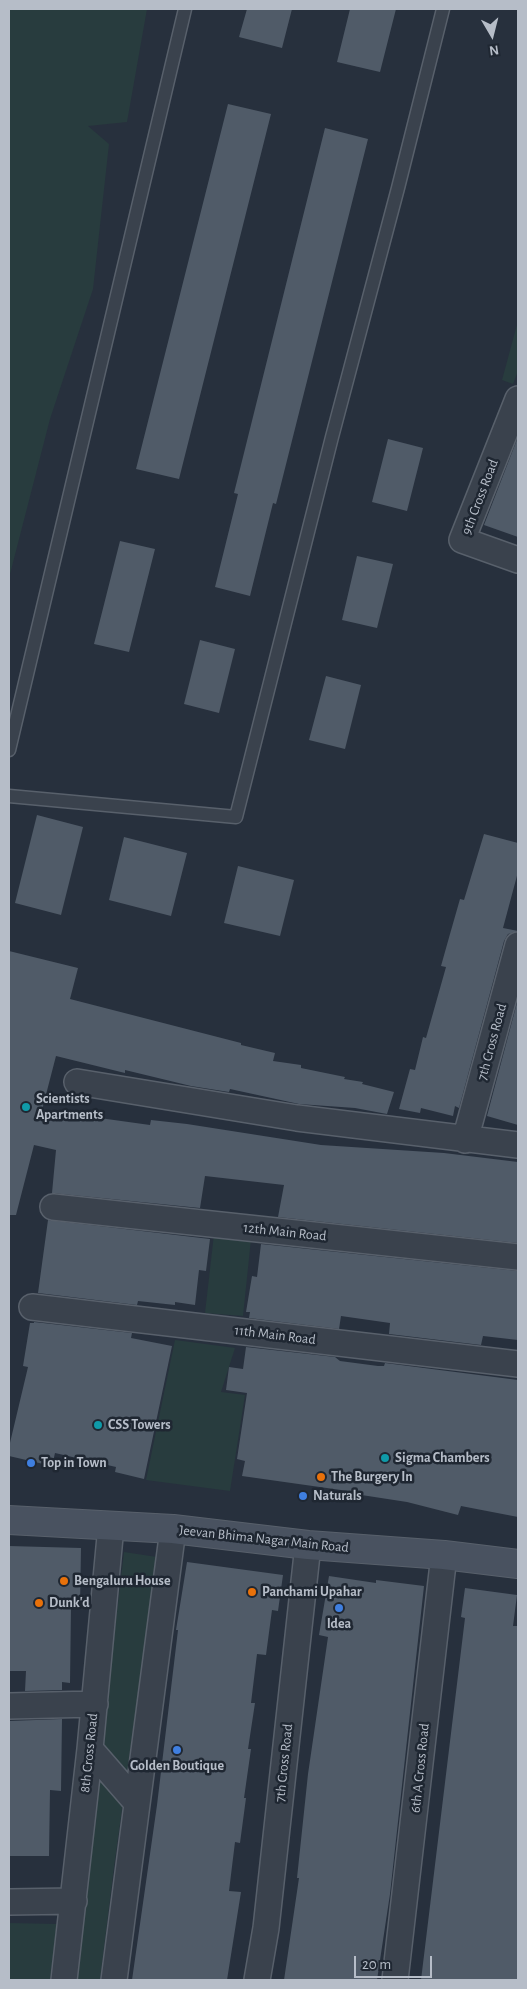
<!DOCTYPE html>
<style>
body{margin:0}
#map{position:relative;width:527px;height:1989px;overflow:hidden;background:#27303d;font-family:"Alegreya Sans",sans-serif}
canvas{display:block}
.frame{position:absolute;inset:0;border:10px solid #b6bdc8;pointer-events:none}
.north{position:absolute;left:467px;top:10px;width:50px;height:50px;-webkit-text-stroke:4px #1f2732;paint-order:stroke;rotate:172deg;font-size:14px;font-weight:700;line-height:20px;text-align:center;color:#b6bdc8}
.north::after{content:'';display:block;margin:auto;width:18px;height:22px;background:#b6bdc8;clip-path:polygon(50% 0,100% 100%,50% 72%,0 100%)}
.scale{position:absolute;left:354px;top:1956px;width:78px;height:22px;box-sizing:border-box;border:2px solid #b6bdc8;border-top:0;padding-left:6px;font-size:15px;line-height:18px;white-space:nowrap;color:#b6bdc8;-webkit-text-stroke:4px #1f2732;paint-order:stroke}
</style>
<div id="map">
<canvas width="527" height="1989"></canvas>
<div class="frame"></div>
<div class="north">N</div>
<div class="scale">20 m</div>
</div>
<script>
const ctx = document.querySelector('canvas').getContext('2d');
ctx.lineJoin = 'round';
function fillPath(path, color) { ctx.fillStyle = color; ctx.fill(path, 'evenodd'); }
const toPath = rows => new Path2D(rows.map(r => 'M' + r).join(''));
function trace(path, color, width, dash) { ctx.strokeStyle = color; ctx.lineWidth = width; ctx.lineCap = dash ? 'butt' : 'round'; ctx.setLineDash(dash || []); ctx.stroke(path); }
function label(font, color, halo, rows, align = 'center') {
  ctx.font = font + ' "Alegreya Sans",sans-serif'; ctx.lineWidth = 5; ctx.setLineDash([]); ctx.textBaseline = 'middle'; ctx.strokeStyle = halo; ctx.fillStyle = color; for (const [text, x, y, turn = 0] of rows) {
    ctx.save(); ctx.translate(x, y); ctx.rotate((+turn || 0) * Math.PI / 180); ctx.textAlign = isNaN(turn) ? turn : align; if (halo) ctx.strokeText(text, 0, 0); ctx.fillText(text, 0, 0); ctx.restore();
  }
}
const green = toPath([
 [9,9,147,9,127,122,88,126,109,144,93,289,50,419,9,578],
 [518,321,518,371,513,384,502,380],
 [214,1234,251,1239,243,1316,205,1313],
 [175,1340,235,1348,221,1392,245,1395,230,1491,146,1480],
 [124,1552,157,1557,114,1867,100,1980,74,1980],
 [9,1923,57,1924,50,1980,9,1980]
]);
const building = toPath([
 [247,9,292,9,282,48,239,37],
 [350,9,396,9,380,72,337,62],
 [228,104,271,114,179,479,136,469],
 [325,128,368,139,276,504,273,503,250,596,215,587,238,494,234,493],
 [518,437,518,537,484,525],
 [388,439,423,448,407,511,372,502],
 [120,541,155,549,129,652,94,644],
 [357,556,393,564,377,628,342,620],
 [200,640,235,649,219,713,184,704],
 [326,676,361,685,345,749,309,740],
 [37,815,83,827,61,915,15,903],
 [484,834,518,843,518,872,503,928,518,931,508,934,504,941,459,1108,455,1106,453,1116,421,1108,420,1113,399,1109,410,1069,415,1070,423,1037,426,1038,446,967,441,966,450,934,460,899,464,900],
 [124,837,187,853,171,916,109,900],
 [238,866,294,880,280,936,224,923],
 [9,951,78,968,70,999,241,1043,241,1045,275,1053,273,1061,301,1065,301,1068,345,1077,344,1079,363,1082,362,1084,394,1092,387,1114,355,1108,299,1104,230,1089,229,1092,191,1086,125,1070,125,1073,56,1056,42,1110,150,1125,151,1120,187,1124,321,1145,444,1153,518,1162,518,1243,278,1217,284,1185,205,1176,200,1208,52,1193,56,1150,34,1145,16,1215,9,1215],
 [518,999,518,1125,487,1116],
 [48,1220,210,1239,206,1271,199,1270,195,1305,175,1302,175,1305,138,1301,137,1305,38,1293],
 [261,1244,518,1271,518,1340,483,1336,481,1345,389,1334,390,1323,341,1316,339,1329,249,1318,250,1312,246,1312,252,1276,257,1277],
 [34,1322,132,1333,131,1338,172,1346,144,1479,115,1472,116,1467,55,1453,52,1466,9,1456,9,1447,28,1367,23,1366,30,1323,34,1323],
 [246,1347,335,1357,340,1361,378,1366,384,1366,385,1363,518,1380,518,1517,461,1506,458,1515,407,1502,355,1494,355,1492,242,1476,245,1461,237,1459,247,1393,226,1390,229,1367,243,1369],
 [9,1546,81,1548,80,1607,71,1607,70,1683,62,1682,62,1690,25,1691,26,1671,9,1671],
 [187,1562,283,1575,278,1611,272,1610,266,1655,257,1654,251,1703,255,1703,248,1749,251,1749,244,1798,246,1798,240,1843,235,1842,229,1891,241,1892,227,1980,132,1980,157,1805,178,1630,176,1630],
 [329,1576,376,1583,376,1580,424,1586,390,1894,377,1980,284,1980,299,1878,297,1878,308,1774,328,1637,319,1635],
 [465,1588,517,1595,513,1626,518,1626,518,1980,421,1980,465,1618,461,1617],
 [62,1719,61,1791,50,1790,49,1856,9,1856,9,1721]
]);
const service = toPath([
 [9,750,185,9],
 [9,796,236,817,332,437,398,188,443,9]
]);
const minor = toPath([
 [518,399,462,540,518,560],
 [77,1082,297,1118,518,1145],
 [465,1140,518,945],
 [53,1207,518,1257],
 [32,1307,518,1364],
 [9,1706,95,1704],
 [90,1749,137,1803],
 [9,1902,74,1901],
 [64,1980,90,1749,111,1526],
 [114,1980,173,1529],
 [257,1980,266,1928,308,1545],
 [395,1980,444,1555]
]);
const secondary = toPath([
 [9,1520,173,1529,308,1545,444,1555,518,1564]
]);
const markers = [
 [26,1107,5,"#0f9aa8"],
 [98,1425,5,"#0f9aa8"],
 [385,1458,5,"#0f9aa8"],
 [31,1463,5,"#3f7fe0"],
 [321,1477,5,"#e8710a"],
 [303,1496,5,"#3f7fe0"],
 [64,1581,5,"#e8710a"],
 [252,1592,5,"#e8710a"],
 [39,1603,5,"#e8710a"],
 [339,1608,5,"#3f7fe0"],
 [177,1750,5,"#3f7fe0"]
];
const streetNames = [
 ["9th Cross Road",480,497,-69],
 ["7th Cross Road",492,1042,-75],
 ["12th Main Road",285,1232,6],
 ["11th Main Road",275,1335,7],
 ["Jeevan Bhima Nagar Main Road",264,1539,6],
 ["8th Cross Road",89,1753,-84],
 ["7th Cross Road",284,1763,-84],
 ["6th A Cross Road",420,1768,-84]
];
const poiNames = [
 ["Scientists",36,1099],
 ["Apartments",36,1115],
 ["CSS Towers",108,1425],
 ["Sigma Chambers",395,1458],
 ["Top in Town",41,1463],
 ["The Burgery In",331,1477],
 ["Naturals",313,1496],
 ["Bengaluru House",74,1581],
 ["Panchami Upahar",262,1592],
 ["Dunk'd",49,1603],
 ["Idea",339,1624,"center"],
 ["Golden Boutique",177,1766,"center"]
];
fillPath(green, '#283c3e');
fillPath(building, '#505b68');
trace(service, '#58606b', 15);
trace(minor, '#58606b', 28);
trace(secondary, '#58606b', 30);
trace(service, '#3a424d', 12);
trace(minor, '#3a424d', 25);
trace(secondary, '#495260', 28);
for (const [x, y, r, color] of markers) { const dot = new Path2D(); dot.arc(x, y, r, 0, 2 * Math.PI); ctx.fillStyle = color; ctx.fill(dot); trace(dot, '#1f2732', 2); }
label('14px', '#b6bdc8', '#1f2732', streetNames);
label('bold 14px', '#b6bdc8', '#1f2732', poiNames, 'left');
</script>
